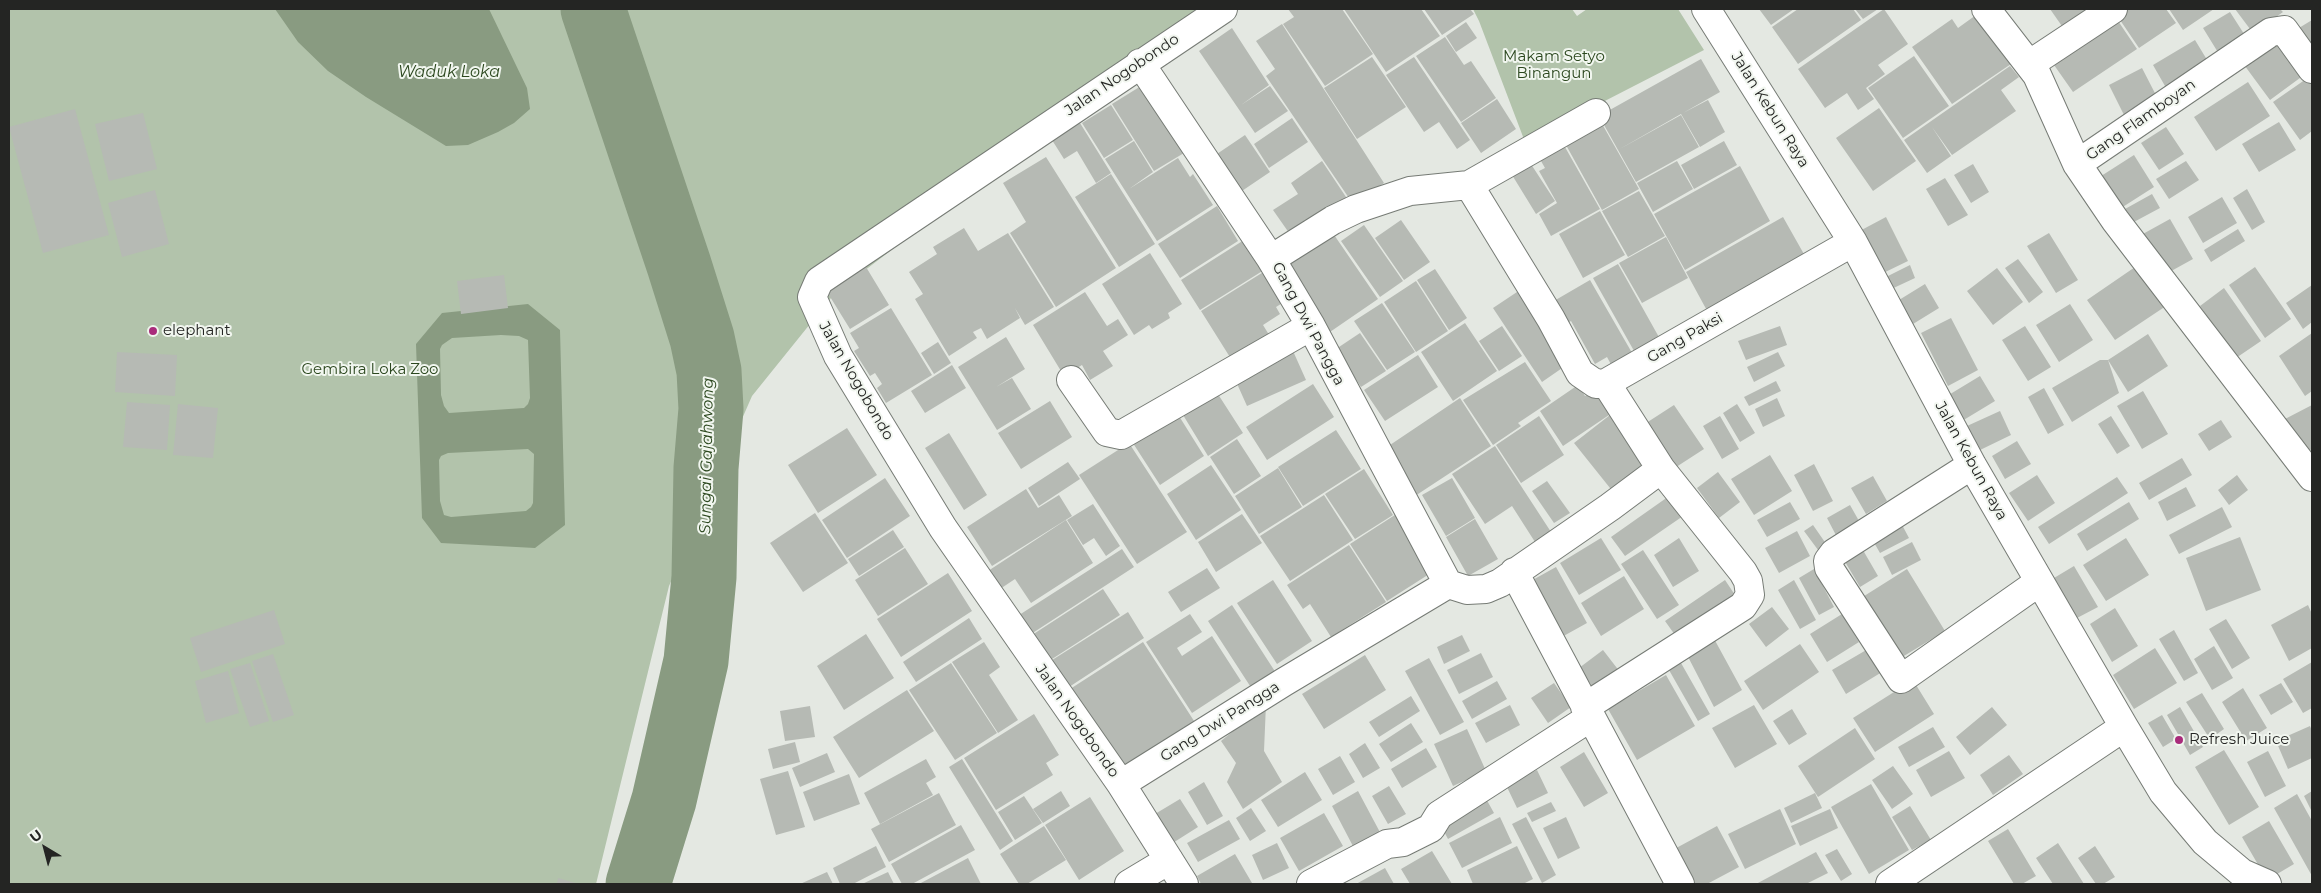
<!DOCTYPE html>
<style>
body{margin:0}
#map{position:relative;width:2321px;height:893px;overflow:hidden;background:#e4e8e2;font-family:Montserrat,sans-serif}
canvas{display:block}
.frame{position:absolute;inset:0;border:10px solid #242523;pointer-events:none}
.north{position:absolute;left:20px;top:823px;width:50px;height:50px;-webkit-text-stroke:4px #f1f6ef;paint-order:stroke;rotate:323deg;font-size:14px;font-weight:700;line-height:20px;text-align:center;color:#242523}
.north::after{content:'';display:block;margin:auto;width:18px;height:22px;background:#242523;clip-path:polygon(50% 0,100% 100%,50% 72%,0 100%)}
</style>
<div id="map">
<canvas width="2321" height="893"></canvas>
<div class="frame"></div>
<div class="north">U</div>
</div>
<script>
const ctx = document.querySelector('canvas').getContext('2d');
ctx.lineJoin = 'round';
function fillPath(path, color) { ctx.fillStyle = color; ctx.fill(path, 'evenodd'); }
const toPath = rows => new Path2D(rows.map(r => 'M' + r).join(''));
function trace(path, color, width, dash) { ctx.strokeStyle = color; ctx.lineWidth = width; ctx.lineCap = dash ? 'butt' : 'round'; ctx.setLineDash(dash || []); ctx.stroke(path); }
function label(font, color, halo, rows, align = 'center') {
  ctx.font = font + ' Montserrat,sans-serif'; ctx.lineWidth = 4; ctx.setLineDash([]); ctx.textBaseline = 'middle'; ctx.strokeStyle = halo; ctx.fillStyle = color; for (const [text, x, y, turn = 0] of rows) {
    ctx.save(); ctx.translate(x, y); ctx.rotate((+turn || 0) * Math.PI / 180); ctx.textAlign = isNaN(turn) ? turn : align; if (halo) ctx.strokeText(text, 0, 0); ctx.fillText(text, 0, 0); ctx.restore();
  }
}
const green = toPath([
 [9,9,1208,9,835,293,752,396,669,586,596,884,9,884],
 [1473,9,1572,9,1577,16,1587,9,1678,9,1704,50,1525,142,1479,21]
]);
const water = toPath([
 [275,9,489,9,527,88,530,109,514,123,498,132,468,145,446,146,366,97,328,71,298,42],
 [528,304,560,330,565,525,535,548,441,543,422,518,416,344,442,313],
 [501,335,519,336,528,340,530,398,528,404,524,408,449,413,444,406,441,395,440,349,442,345,452,338],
 [528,449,534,454,533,503,531,507,526,511,451,517,444,515,440,501,439,460,441,456,448,453]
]);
const river = toPath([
 [593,9,679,265,702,338,709,371,711,409,706,468,704,577,696,661,664,800,638,884]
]);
const building = toPath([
 [1288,9,1342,9,1373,54,1325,86,1283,24,1294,17],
 [1344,9,1421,9,1440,36,1386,72],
 [1424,9,1470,9,1474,14,1442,35],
 [1759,9,1794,9,1771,25],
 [1798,9,1853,9,1861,20,1798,64,1772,27],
 [1855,9,1878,9,1863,19],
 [1884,9,1908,44,1878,65,1885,74,1866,88,1874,99,1858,110,1847,93,1825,108,1798,69],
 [2050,9,2094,9,2064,29],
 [2123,9,2166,9,2176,23,2139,48,2116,14],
 [2169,9,2214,9,2183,30],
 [2235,9,2280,9,2283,12,2253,33],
 [2112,12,2137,49,2073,92,2047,55],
 [2230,12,2246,37,2219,54,2203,28],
 [1976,15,2011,64,1952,104,1912,47,1952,19,1958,28],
 [2312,20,2312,49,2294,31],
 [1466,22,1477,38,1456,52,1446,36],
 [1282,24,1384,183,1353,204,1266,76,1275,69,1256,41],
 [1232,28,1269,85,1241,105,1270,86,1288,111,1255,133,1199,51],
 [2273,33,2304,75,2270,100,2239,58],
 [1445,37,1464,65,1471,61,1496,98,1461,122,1416,56],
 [2195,40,2212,68,2169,93,2153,65],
 [1914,56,1949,106,1903,138,1868,88],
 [1372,57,1406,107,1357,139,1324,88],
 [1414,57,1470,140,1457,149,1439,122,1424,132,1386,75],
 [1701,59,1720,92,1683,113,1708,100,1725,132,1700,147,1681,114,1618,150,1599,116],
 [2010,66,2019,77,2001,90,2016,111,1952,155,1932,127,1951,156,1927,173,1904,140],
 [2142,68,2158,99,2124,115,2109,85],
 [2309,77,2312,81,2312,131,2300,140,2273,102],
 [2248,82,2270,116,2216,151,2194,117],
 [1141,86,1184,153,1154,171,1112,104],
 [1497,99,1516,129,1481,153,1461,123],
 [1111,105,1133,140,1104,158,1082,123],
 [1879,108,1916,161,1873,191,1836,138],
 [75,109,109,235,43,253,9,127],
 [143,113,157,169,109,181,95,124],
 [1597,115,1639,189,1602,210,1561,136],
 [1681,115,1699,147,1636,182,1618,150],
 [1292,118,1308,142,1269,168,1254,144],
 [2279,122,2296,150,2259,172,2242,144],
 [1080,123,1111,173,1096,183,1077,151,1064,159,1052,140],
 [2166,127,2184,154,2159,170,2141,143],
 [1245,135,1270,172,1233,197,1208,160],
 [1561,140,1600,209,1551,236,1539,214,1557,203,1539,171,1545,168,1537,154],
 [1134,141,1153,172,1129,189,1178,158,1190,177,1193,174,1213,205,1157,241,1105,159],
 [1724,141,1737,165,1694,189,1681,165],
 [2134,155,2154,187,2118,210,2098,178],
 [1046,157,1116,268,1056,307,1010,233,1026,222,1003,183],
 [1527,158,1555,201,1536,214,1509,170],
 [1322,161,1350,203,1294,240,1273,210,1298,194,1291,183],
 [1677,161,1693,189,1653,212,1637,183],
 [2186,161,2199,180,2169,199,2156,179],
 [1973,164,1989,192,1971,203,1954,175],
 [1740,166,1770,221,1685,270,1654,214],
 [1111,174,1155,244,1119,267,1075,197],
 [1945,178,1968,215,1948,226,1926,189],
 [2247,189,2265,222,2252,230,2233,198],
 [155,190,169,244,122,257,108,203],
 [1639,191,1665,236,1628,257,1602,211],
 [2152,194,2160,208,2132,223,2125,209],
 [2222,197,2237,223,2203,243,2188,217],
 [1217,206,1238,241,1180,278,1158,244],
 [1600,211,1625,255,1583,278,1559,234],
 [1783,217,1809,263,1711,318,1686,272],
 [1886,217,1908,261,1875,277,1854,234],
 [2170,219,2193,259,2164,275,2141,235],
 [1401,220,1430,262,1404,280,1375,238],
 [1364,225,1403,281,1380,297,1341,241],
 [1328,226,1378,299,1327,334,1278,262],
 [964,228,978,251,1008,233,1054,307,1025,325,1015,308,1020,318,987,339,981,328,973,332,977,338,949,356,915,299,923,294,909,272,937,254,933,247],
 [2238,229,2245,241,2211,262,2204,250],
 [2049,233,2078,280,2056,293,2027,246],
 [1666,237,1688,278,1642,303,1619,263],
 [1244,240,1264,270,1200,310,1181,280],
 [1150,253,1182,304,1168,313,1170,318,1152,329,1149,325,1134,335,1102,284],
 [2018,259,2043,292,2029,303,2005,268],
 [863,262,889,305,850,329,824,287],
 [1618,264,1660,339,1638,358,1593,278],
 [1910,265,1915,278,1885,292,1880,280],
 [2138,265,2166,306,2115,340,2087,300],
 [2255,267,2291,319,2265,338,2229,285],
 [1997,268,2023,302,1993,325,1967,291],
 [1435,269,1467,318,1449,330,1417,280],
 [1265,271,1284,302,1276,307,1280,314,1263,325,1271,338,1233,362,1201,311],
 [504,275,508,308,461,314,457,281],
 [1590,280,1635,358,1614,370,1607,357,1595,364,1571,321,1560,327,1547,305],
 [1416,281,1448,331,1416,352,1384,302],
 [1925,284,1939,308,1913,324,1899,300],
 [2312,285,2312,322,2303,329,2286,303],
 [2224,288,2261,341,2236,358,2200,306],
 [1520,290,1568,364,1542,382,1493,308],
 [1085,292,1107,326,1118,319,1128,335,1103,351,1113,366,1090,380,1082,365,1064,376,1033,325],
 [1382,303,1415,352,1387,370,1354,321],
 [2070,304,2093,340,2059,362,2036,325],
 [891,308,932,375,886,403,877,388,882,384,875,373,870,376,854,351,859,348,850,333],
 [1951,318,1978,370,1948,386,1921,333],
 [1465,323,1497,371,1453,401,1421,352],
 [1502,326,1522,356,1499,371,1479,341],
 [1780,326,1787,345,1746,360,1738,341],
 [2025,326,2051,367,2028,381,2002,340],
 [1360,333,1386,371,1361,387,1336,349],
 [2312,333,2312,391,2305,396,2279,356],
 [2148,334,2168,366,2128,392,2108,360,2119,393,2072,422,2052,388,2100,360,2108,360],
 [1006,337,1025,369,996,387,1012,378,1031,409,997,430,958,367],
 [938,342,951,363,934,374,921,353],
 [1293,351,1306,380,1247,406,1234,377],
 [117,352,177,355,175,396,115,392],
 [1778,352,1785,366,1754,382,1747,367],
 [1418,355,1438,387,1385,421,1364,390],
 [1525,362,1551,401,1518,423,1521,426,1493,445,1463,400],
 [952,365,966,388,925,413,911,391],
 [1980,376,1995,401,1962,421,1947,396],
 [1776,381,1781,391,1749,406,1744,397],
 [1313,384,1334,417,1267,460,1246,427],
 [1578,385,1585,396,1597,389,1612,413,1563,446,1540,411],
 [1214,388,1243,433,1208,456,1180,410],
 [2044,388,2064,425,2048,434,2028,397],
 [2143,391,2168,434,2142,449,2117,406],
 [1460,398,1491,446,1415,496,1384,449],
 [1777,398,1785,416,1763,427,1755,409],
 [1050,401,1072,437,1021,469,998,433],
 [127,402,170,405,167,450,123,447],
 [178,404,218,408,213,458,173,455],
 [1737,404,1755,433,1740,442,1723,413],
 [1674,405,1704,449,1670,471,1640,427],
 [2312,405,2312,449,2303,454,2285,419],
 [1174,408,1204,456,1160,485,1129,437],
 [2000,411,2011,435,1978,451,1967,426],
 [1610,415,1649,464,1614,493,1574,443],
 [1539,416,1564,455,1521,483,1496,445],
 [1720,416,1739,449,1722,459,1703,426],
 [2111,416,2130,446,2117,454,2098,424],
 [2221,420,2232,437,2209,451,2198,434],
 [847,428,877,475,818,513,788,465],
 [1336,430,1361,469,1303,506,1278,467],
 [949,433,987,495,964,510,925,448],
 [1237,439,1261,476,1234,494,1210,457],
 [2017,441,2031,464,2005,479,1992,456],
 [1129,443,1187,532,1137,564,1079,475],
 [1495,446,1551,532,1535,542,1512,506,1485,524,1452,474],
 [1770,455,1792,491,1754,515,1731,479],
 [2182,458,2192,475,2149,500,2139,483],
 [1068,462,1080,479,1039,506,1028,488],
 [1814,464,1833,501,1813,511,1794,475],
 [1211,465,1241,510,1196,540,1167,494],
 [1278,468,1302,507,1259,534,1235,496],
 [1364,469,1393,515,1355,539,1325,494],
 [1718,472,1740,502,1719,518,1697,488],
 [2037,475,2055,503,2028,521,2009,493],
 [2237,475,2248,490,2229,505,2218,490],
 [1873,476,1887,501,1866,514,1851,488],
 [2117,477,2128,493,2049,544,2038,527],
 [885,478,910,516,847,558,822,520],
 [1452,478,1475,518,1446,536,1422,495],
 [1547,481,1570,513,1554,523,1532,491],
 [2186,487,2196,506,2167,521,2158,502],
 [1026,489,1038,508,1059,495,1072,516,992,566,967,527],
 [1672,494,1686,514,1625,556,1611,537],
 [1324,495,1353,540,1290,581,1260,536],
 [1790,502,1800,519,1767,537,1757,520],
 [2129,502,2139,519,2087,551,2077,534],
 [1093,504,1120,546,1106,556,1094,538,1083,545,1067,520],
 [1850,505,1863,528,1839,541,1827,518],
 [2222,507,2232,527,2179,554,2169,535],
 [815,513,848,563,803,592,770,543],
 [1398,513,1434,571,1387,601,1350,544],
 [1242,514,1262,543,1216,572,1198,542],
 [1475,519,1498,559,1468,576,1446,537],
 [1066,520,1093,563,1031,603,1015,579,1000,589,988,571],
 [1901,523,1909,538,1880,553,1872,539],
 [1813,525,1829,548,1821,554,1804,531],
 [893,530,904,547,859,576,848,559],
 [1797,531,1810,556,1779,573,1765,548],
 [2240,537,2261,590,2206,611,2186,558],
 [1601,538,1621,570,1579,595,1560,563],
 [1679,538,1699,571,1673,587,1654,555],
 [2126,538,2149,575,2106,601,2083,565],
 [1912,542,1921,560,1892,575,1883,557],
 [1349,545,1386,602,1331,637,1310,604,1303,609,1287,585],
 [1860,545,1878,576,1860,587,1841,555],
 [905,548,928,584,878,616,855,580],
 [1122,549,1134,567,1028,636,1016,617],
 [1643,550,1679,605,1657,619,1621,564],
 [2074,566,2098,607,2077,618,2054,578],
 [1556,567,1587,623,1560,638,1529,582],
 [1207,568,1220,588,1181,612,1168,592],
 [1814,569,1834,607,1819,615,1799,578],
 [1907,569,1945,631,1899,659,1861,598],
 [948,573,972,611,901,657,877,619],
 [1624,576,1644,609,1601,636,1581,603],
 [1273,580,1312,641,1277,664,1237,603],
 [1725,580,1735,595,1675,635,1665,621],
 [1794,580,1816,620,1800,629,1778,590],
 [1103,589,1120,615,1049,661,1032,635],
 [1232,605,1276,673,1252,689,1208,621],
 [2308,605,2312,614,2312,648,2289,661,2271,625],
 [1772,607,1789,629,1766,647,1749,624],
 [2115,608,2138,646,2112,662,2090,624],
 [274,610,285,644,201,672,190,638],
 [1128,612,1144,638,1066,689,1049,662],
 [1190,614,1202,632,1177,648,1182,656,1212,636,1241,681,1192,713,1146,642],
 [1842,614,1859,642,1827,662,1810,634],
 [969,618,982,639,916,682,903,662],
 [2226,619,2250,658,2232,669,2209,629],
 [2174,630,2198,673,2184,681,2159,639],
 [866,634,894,678,844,710,817,666],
 [1462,635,1470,651,1444,664,1437,647],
 [1712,635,1742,690,1714,707,1685,651],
 [984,642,1000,667,989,675,1018,720,998,733,952,662],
 [1143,642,1196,724,1120,773,1067,691],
 [1800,644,1819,672,1763,710,1744,681],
 [2214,646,2233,678,2212,690,2194,659],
 [2155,648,2177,683,2134,709,2113,675],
 [1868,649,1882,672,1846,694,1832,670],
 [1603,650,1620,672,1595,690,1579,668],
 [1481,653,1493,677,1459,694,1447,670],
 [273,654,294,715,273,722,252,661],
 [1365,655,1386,690,1324,729,1302,694],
 [1429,658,1464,722,1440,735,1405,671],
 [2312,662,2312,708,2303,713,2283,679],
 [250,663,269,721,250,727,230,669],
 [951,663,997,733,955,760,909,690],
 [1681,663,1710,714,1698,721,1669,670],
 [228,671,239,713,206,723,195,681],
 [1666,675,1695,726,1637,760,1608,709],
 [1913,680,1934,714,1875,752,1853,718],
 [1497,681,1507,699,1472,719,1462,701],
 [1554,683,1571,707,1548,723,1531,698],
 [2281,683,2293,702,2271,715,2259,695],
 [2243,688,2267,728,2246,741,2222,702],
 [907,690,934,731,859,778,833,737],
 [2202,693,2224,729,2210,739,2186,702],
 [1411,696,1420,711,1379,737,1369,722],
 [1266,704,1264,751,1282,782,1243,809,1227,782,1236,763,1221,741],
 [1510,705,1520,725,1486,743,1475,723],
 [1754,705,1777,744,1735,768,1712,728],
 [810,706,815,737,785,741,780,711],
 [1992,707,2007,725,1970,755,1956,737],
 [2180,707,2203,747,2190,755,2167,715],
 [1792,709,1807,734,1789,745,1773,721],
 [1034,714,1059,755,1046,763,1053,775,996,810,964,758],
 [2162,715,2176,739,2163,747,2148,723],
 [1411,723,1423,742,1391,762,1379,744],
 [2310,726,2312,731,2312,758,2288,769,2276,741],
 [1933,727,1945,747,1909,767,1898,747],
 [1855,728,1875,759,1818,797,1798,766],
 [1467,729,1486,771,1453,786,1434,744],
 [795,742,800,762,773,769,768,749],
 [1365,743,1380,768,1363,778,1349,754],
 [1426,748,1437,767,1402,788,1391,769],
 [2224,750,2259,807,2229,825,2195,767],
 [1949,751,1965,778,1931,797,1916,770],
 [2268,751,2286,786,2265,797,2247,762],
 [1584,752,1608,793,1584,807,1560,767],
 [827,753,835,772,800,787,792,768],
 [2009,755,2023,774,1993,795,1980,775],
 [1340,756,1355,782,1333,795,1318,769],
 [926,759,936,777,926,783,933,795,880,824,864,793],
 [962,759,1013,841,1000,850,949,767],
 [1893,766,1913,794,1892,809,1872,780],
 [1537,770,1548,793,1517,808,1506,785],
 [788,771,805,827,776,835,760,779],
 [1305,772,1322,800,1278,827,1261,800],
 [849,774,860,804,814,821,803,792],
 [1204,782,1223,816,1207,825,1188,792],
 [1871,784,1909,850,1869,874,1831,807],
 [1389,786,1406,814,1388,824,1372,796],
 [1061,791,1070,806,1043,823,1033,809],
 [1358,791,1382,836,1355,850,1332,806],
 [2312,791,2312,812,2304,796],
 [939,793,956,825,889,862,871,829],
 [1815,793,1822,808,1791,823,1784,808],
 [2297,794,2312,821,2312,876,2274,808],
 [1484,795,1494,813,1448,839,1438,820],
 [1024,796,1042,823,1015,840,998,812],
 [1090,797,1124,851,1079,880,1045,825],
 [1180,799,1198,827,1168,846,1150,817],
 [1551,802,1556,811,1532,822,1527,813],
 [1910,806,1931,840,1912,850,1892,817],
 [1251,808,1266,831,1250,841,1236,818],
 [1780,809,1796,844,1745,869,1728,834],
 [1830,809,1838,828,1800,846,1791,826],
 [1324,813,1343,846,1299,871,1280,838],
 [1500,817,1512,843,1462,868,1449,843],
 [1526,817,1556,875,1542,883,1512,824],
 [1566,817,1580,848,1558,859,1543,828],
 [1229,820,1240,839,1198,862,1187,843],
 [2269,821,2294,864,2267,880,2242,837],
 [961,825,975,850,912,884,902,884,891,864],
 [1044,826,1066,860,1027,884,1019,884,1000,854],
 [1717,826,1739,867,1707,884,1684,884,1667,853],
 [2008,829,2036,876,2022,884,2014,884,1988,841],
 [1277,843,1289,868,1263,880,1252,855],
 [2058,843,2084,884,2053,884,2036,858],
 [876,846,886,867,853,884,840,884,833,868],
 [1517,846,1533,879,1523,884,1473,884,1467,870],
 [2095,846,2115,877,2103,884,2096,884,2078,858],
 [1837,849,1852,874,1841,881,1825,855],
 [1432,851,1452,884,1410,884,1401,869],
 [1816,852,1828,873,1806,884,1756,884],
 [1235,854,1252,883,1201,884,1197,876],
 [968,858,981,884,919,884],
 [1385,868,1394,884,1356,884],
 [827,872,833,884,800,884],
 [888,872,894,884,862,884],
 [558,878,579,884,557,884]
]);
const minor = toPath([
 [1706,9,1853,242,1972,465,2124,727,2163,792,2205,842,2242,873,2267,884],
 [1986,9,2037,75,2077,164,2115,220,2312,477],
 [1140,63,1271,259],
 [2030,64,2113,9],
 [2077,164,2271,32,2284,30,2312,69],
 [1469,185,1551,319,1580,373,1596,384,1606,383,1853,242],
 [1071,380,1107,432,1121,435,1311,326],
 [1972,465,1834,553,1828,561,1829,568,1901,679,2039,582],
 [1514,572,1680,884],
 [1448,584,1311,326,1271,259,1333,220,1356,209,1410,191,1469,185,1596,113],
 [1585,707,1743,606,1750,595,1748,581,1743,572,1661,469,1606,383],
 [1121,784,1284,682,1448,584,1467,590,1486,589,1500,583,1610,507,1661,469],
 [1129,884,1169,860],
 [1184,884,1121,784,943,528,838,356,812,297,819,281,1223,9],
 [1311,884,1387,844,1403,842,1431,828,1439,815,1591,717],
 [1890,884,2124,727]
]);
const markers = [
 [153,331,5,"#a92b7b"],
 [2179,740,5,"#a92b7b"]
];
const parkNames = [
 ["Makam Setyo",1554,57],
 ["Binangun",1554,74],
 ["Gembira Loka Zoo",370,370]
];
const streetNames = [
 ["Jalan Nogobondo",1122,75,-34],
 ["Jalan Kebun Raya",1770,110,58],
 ["Gang Flamboyan",2141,120,-35],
 ["Gang Dwi Pangga",1308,324,62],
 ["Gang Paksi",1685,338,-30],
 ["Jalan Nogobondo",856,381,60],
 ["Jalan Kebun Raya",1971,461,61],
 ["Jalan Nogobondo",1077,721,55],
 ["Gang Dwi Pangga",1220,722,-32]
];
const poiNames = [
 ["elephant",163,331],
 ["Refresh Juice",2189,740]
];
const waterNames = [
 ["Waduk Loka",449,72],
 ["Sungai Gajahwong",707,456,-89]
];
fillPath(green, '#b2c3ab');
fillPath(water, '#899b81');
trace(river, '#899b81', 65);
fillPath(building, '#b6bab4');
trace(minor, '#767b75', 30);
trace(minor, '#fff', 28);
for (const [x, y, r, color] of markers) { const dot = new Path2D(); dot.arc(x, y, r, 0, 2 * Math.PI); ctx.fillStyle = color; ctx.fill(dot); trace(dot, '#f1f6ef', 2); }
label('15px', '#2b471e', '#f1f6ef', parkNames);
label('15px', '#242523', '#f1f6ef', streetNames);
label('15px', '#242523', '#f1f6ef', poiNames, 'left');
label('italic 16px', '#2c481f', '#f1f6ef', waterNames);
</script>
